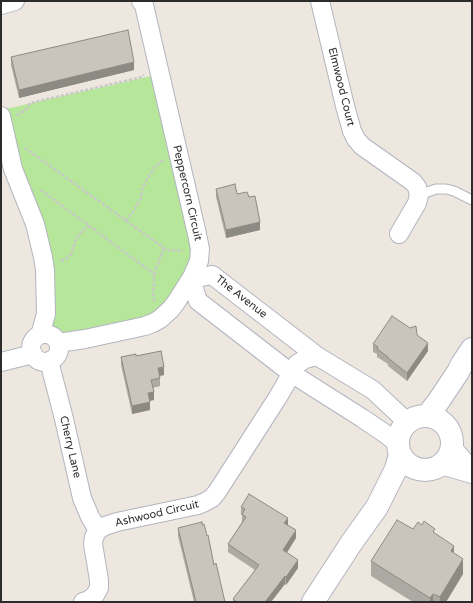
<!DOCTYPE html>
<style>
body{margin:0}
#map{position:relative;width:473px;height:603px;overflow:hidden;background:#eee7df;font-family:"Varela Round",sans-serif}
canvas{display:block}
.frame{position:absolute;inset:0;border:2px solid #2c2c2c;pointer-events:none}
</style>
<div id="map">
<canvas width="473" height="603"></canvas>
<div class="frame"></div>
</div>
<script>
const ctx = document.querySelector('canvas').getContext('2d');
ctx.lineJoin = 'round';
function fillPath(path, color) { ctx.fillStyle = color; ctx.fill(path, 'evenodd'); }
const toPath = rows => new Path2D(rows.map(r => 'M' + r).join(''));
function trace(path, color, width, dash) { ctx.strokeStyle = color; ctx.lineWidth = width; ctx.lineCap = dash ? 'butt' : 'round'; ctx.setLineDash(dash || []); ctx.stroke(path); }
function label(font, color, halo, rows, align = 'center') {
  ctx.font = font + ' "Varela Round",sans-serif'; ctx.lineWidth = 3.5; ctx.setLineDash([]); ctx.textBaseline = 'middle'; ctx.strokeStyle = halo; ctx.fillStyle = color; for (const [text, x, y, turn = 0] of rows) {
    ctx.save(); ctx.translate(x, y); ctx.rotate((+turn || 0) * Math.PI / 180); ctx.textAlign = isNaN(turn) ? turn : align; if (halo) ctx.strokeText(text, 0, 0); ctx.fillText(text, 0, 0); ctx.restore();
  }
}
const green = toPath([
 [160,74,200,247,167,313,55,338,51,335,46,334,45,299,1,110]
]);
const path = toPath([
 [17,115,26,110,30,103,142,77,144,75],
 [25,148,164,248,168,250,183,251],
 [41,190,154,274,154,284,153,295,155,302],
 [126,221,133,212,141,198,142,189,146,181,155,167,163,160],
 [61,261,65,260,71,254,76,239,80,233,89,226],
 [154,274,164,248]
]);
const lane = toPath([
 [419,195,436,189,446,189,454,191,472,200]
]);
const street = toPath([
 [320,1,345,106,352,131,356,139,362,146,413,182,417,187,419,195,417,203,399,234],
 [1,5,15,1],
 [1,116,13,169,35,224,43,257,45,270,46,314,40,335],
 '31 348a14 14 0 1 1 28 0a14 14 0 1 1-28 0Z',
 [58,343,85,339,145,326,153,323,160,319,171,309,177,301,192,277,199,261,200,249,197,234,144,5,141,1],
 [49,361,64,419,82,498,90,517,98,530],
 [1,362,33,354],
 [398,444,387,435,362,418,291,373,198,301,191,279,212,275,317,356,373,390,407,422],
 [452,447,472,470],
 [441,465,472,474],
 [83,602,89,600,95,595,99,588,99,580,93,544,94,537,98,530,105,526,117,522,198,505,205,502,212,498,217,492,278,397,297,364,305,359,317,356]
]);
const secondary = toPath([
 '398 443a27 27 0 1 1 54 0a27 27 0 1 1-54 0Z',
 [427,416,438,402,458,372,462,364,472,349],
 [313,602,352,542,377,507,396,469,400,454]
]);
const wall = toPath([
 [11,57,134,70,19,98,11,65],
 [216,189,249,197,260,230,226,238,216,197],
 [417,335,428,351,407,381,388,366,388,364,377,357,377,354,373,352,373,344],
 [136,356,164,375,160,376,160,386,153,388,154,400,149,401,150,410,132,414,121,365,121,357],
 [241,507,288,525,296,538,287,553,298,568,286,585,285,584,271,602,233,602,233,599,255,570,228,552,228,544,242,522,242,515,241,515],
 [202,525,214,565,225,602,194,602,178,536,178,528],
 [413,529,435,534,454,553,463,574,446,602,413,602,371,576,371,561]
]);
const shadedWall = toPath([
 [134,62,134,70,19,98,19,90],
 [260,222,260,230,226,238,226,230],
 [428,343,428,351,407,381,407,373],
 [164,367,164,375,158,376,158,368],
 [154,392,154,400,148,401,148,393],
 [150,402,150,410,132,414,132,406],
 [288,518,288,526,284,523],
 [296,530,296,538,283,558,283,550],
 [454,546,454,560,451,551],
 [463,559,463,574,446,602,440,602,440,597],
 [298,560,298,568,286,585,286,577],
 [285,576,285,584,271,602,265,602],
 [433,594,433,602,430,602,430,598]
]);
const building = toPath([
 [128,30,134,62,19,90,11,57,128,30],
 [235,184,237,194,247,192,249,197,255,196,260,222,226,230,216,189,235,184],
 [392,316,410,328,416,326,417,335,428,343,407,373,388,358,388,357,377,349,378,347,373,344,392,316],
 [161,351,164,367,158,368,160,378,151,380,154,392,148,393,150,402,132,406,121,357,136,354,136,356,161,351],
 [249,494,288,518,284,523,296,530,283,550,298,560,286,577,285,576,265,602,237,602,233,599,259,565,228,544,246,517,242,514,245,509,241,507,249,494],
 [397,520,413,529,418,522,422,525,424,521,435,529,433,532,454,546,451,551,463,559,440,597,433,594,430,598,371,561,397,520],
 [202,522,202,525,204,524,207,536,208,535,214,565,216,563,225,602,196,602,178,528,202,522]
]);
const streetNames = [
 ["Elmwood Court",341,87,76],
 ["Peppercorn Circuit",187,193,77],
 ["The Avenue",241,297,38],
 ["Cherry Lane",70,447,77],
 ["Ashwood Circuit",157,514,-13]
];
fillPath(green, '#b6e69a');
trace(lane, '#b2b5c0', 11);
trace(street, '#b2b5c0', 20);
trace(secondary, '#b2b5c0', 24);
trace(path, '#c8c8c8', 2.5, [3, 2]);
trace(lane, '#fff', 9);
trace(street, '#fff', 18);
trace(secondary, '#fff', 22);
fillPath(wall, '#ada9a3');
fillPath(shadedWall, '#8d8a84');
fillPath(building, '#c9c5bd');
trace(building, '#8d8a84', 1);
label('11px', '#2c2c2c', '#fff', streetNames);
</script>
